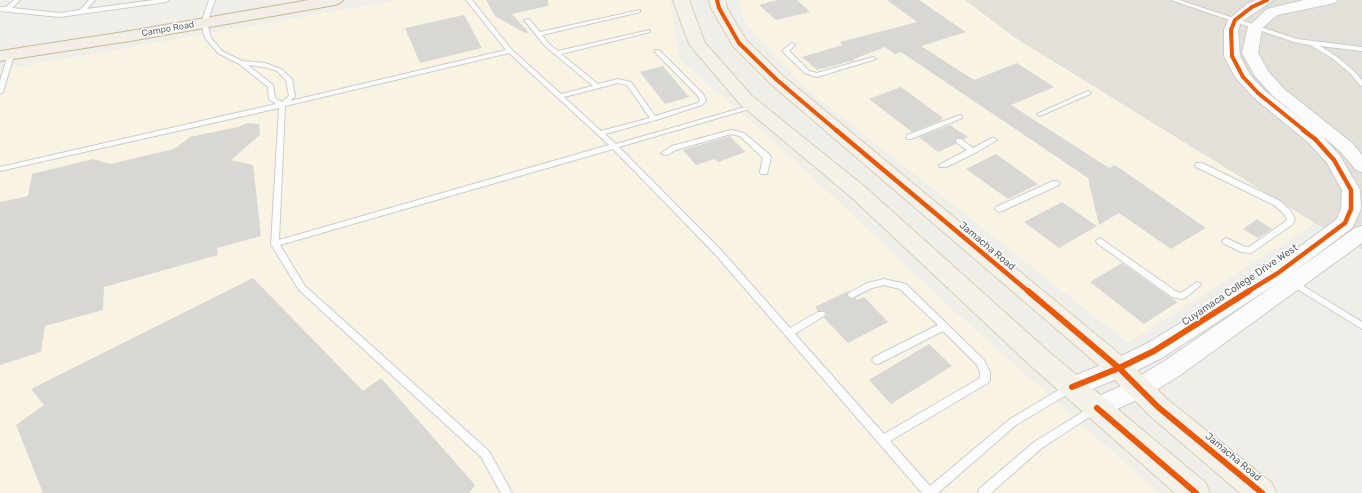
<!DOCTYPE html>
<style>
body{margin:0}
canvas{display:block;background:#efeee9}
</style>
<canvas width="1362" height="493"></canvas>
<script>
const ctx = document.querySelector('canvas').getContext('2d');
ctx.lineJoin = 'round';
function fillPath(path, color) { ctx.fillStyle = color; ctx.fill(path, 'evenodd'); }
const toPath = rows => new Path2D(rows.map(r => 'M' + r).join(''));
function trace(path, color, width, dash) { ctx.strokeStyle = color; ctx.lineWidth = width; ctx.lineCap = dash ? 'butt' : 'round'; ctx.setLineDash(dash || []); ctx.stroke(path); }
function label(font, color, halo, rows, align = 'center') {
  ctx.font = font + ' Rubik,sans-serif'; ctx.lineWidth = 3; ctx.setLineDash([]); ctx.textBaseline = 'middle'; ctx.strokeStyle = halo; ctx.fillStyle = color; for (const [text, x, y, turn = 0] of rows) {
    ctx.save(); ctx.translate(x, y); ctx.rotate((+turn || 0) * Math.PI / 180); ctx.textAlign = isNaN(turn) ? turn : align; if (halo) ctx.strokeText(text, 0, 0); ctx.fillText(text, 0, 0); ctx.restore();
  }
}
const commercial = toPath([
 [396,0,670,0,680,60,763,131,959,315,1159,493,0,493,0,70],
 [738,0,965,0,1014,37,1315,223,1128,343,804,87,745,23]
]);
const education = toPath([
 [965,0,1362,0,1362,249,1315,223,1014,37]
]);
const building = toPath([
 [486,0,548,0,548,6,512,14,528,32,527,34,495,16],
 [777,0,797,0,810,12,776,20,759,5],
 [887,0,919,0,966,32,921,46,974,80,1017,63,1054,87,1011,105,1109,168,1115,165,1206,228,1171,249,1119,213,1099,225,1088,178,901,52,895,54,885,47,854,59,855,60,817,70,802,57,843,45,840,42,917,22],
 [464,15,482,48,420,63,405,28],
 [663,66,689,97,665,104,640,72],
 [901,87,943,118,941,119,942,120,912,132,869,99],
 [247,123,259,124,260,135,231,160,253,165,261,236,217,248,218,255,104,287,103,310,45,326,41,352,0,365,0,202,28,196,32,174,93,159,110,164,174,149,190,137,238,127],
 [950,125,968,137,964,139,957,138,955,140,956,144,938,152,919,137],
 [730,136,745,152,718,162,715,159,696,165,683,150],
 [996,154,1038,184,1008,199,966,169],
 [1062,202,1097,226,1059,248,1024,222],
 [1257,219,1272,229,1258,238,1243,229],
 [1122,263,1171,298,1178,302,1144,324,1090,282],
 [253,278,363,391,381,378,475,485,469,493,43,493,16,425,44,405,31,389],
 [848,291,847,296,849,298,855,298,857,300,864,297,888,322,848,343,824,318,826,315,825,311,818,311,815,307],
 [929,344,952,366,891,404,869,380]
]);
const service = toPath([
 [14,0,20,0,12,8,60,13,80,10,89,0,95,0,87,9,154,0,169,0,166,2,60,17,0,11,0,7,6,7,14,0],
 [209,0,215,0,207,23,211,38,222,51,242,61,265,63,281,69,292,79,295,96,290,101,506,50,466,0,472,0,512,50,561,94,593,86,545,46,524,20,529,19,540,32,640,10,640,12,542,35,549,44,558,51,650,30,650,32,561,54,598,84,618,79,631,82,655,116,698,103,700,100,697,95,655,52,655,50,659,50,703,94,706,100,702,105,656,120,605,134,616,144,752,105,756,105,756,107,619,147,720,249,790,328,818,312,824,312,825,314,824,316,795,334,884,434,980,378,980,372,977,365,943,331,880,363,877,364,874,363,872,360,874,357,938,325,900,289,884,285,872,288,852,298,849,297,848,295,849,293,867,283,884,279,906,284,984,360,990,372,990,380,988,383,890,441,930,486,1010,419,1067,385,1070,384,1073,385,1075,388,1073,391,1016,425,938,493,922,493,714,253,613,149,280,245,305,286,489,451,512,493,501,493,481,457,299,290,272,246,271,244,279,108,0,171,0,167,276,104,269,99,268,87,239,64,218,53,205,38,201,23,209,0],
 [509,53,609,145,279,240,285,106,509,53],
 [248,65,264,67,277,71,286,80,289,96,282,102,275,98,273,85,248,65],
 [618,83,627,85,650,118,601,131,564,97,618,83],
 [1171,0,1179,0,1297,39,1362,47,1362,51,1320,46,1336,56,1354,71,1362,80,1362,86,1360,85,1350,73,1332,58,1310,45,1294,42,1171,0],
 [792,43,795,45,789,51,809,71,817,73,873,57,876,59,817,77,805,73,783,52,783,50,792,43],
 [11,53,14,55,3,92,0,94,0,81,8,55,11,53],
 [1088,91,1091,93,1090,94,1042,115,1040,116,1037,114,1088,91],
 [960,115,962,116,962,118,911,139,907,139,906,137,907,135,960,115],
 [731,130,744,133,770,155,771,157,767,174,761,174,760,172,763,158,740,136,731,134,676,150,667,155,665,155,661,153,672,146,731,130],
 [992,138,994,138,997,140,975,153,946,167,940,167,939,165,967,150,957,143,956,141,957,139,961,139,973,148,992,138],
 [1196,163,1202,163,1280,201,1289,209,1295,219,1292,225,1251,253,1241,252,1223,243,1222,241,1226,238,1245,247,1249,247,1286,221,1287,219,1283,213,1274,205,1196,167,1195,165,1196,163],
 [1053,181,1056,181,1060,183,1059,185,1002,211,999,212,995,209,996,207,1053,181],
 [1100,238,1177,292,1181,293,1197,282,1200,283,1201,285,1185,298,1182,299,1172,297,1097,243,1096,241,1100,238],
 [1292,279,1362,322,1362,329,1289,284,1288,282,1289,280,1292,279],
 [1094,405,1097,406,1099,409,1097,412,1042,448,991,493,978,493,979,489,1034,442,1094,405]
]);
const tertiary = toPath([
 [1256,0,1274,0,1241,22,1238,30,1240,56,1250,75,1264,90,1311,127,1272,95,1255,76,1242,53,1248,27,1267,9,1304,0,1337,0,1335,3,1277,15,1262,28,1258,53,1268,71,1284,89,1352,143,1362,155,1362,172,1356,170,1340,151,1322,136,1340,156,1360,190,1361,209,1352,228,1287,277,1355,228,1362,226,1362,243,1182,374,1148,395,1097,418,1088,415,1085,408,1088,401,1132,381,1166,360,1282,280,1162,358,1127,375,1072,397,1064,394,1060,387,1064,380,1111,361,1146,344,1271,268,1337,219,1341,209,1342,190,1327,163,1309,143,1252,96,1235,77,1224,56,1224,30,1228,20,1247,4,1256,0]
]);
const primary = toPath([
 [673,0,689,0,705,43,752,96,865,187,1049,352,1206,483,1210,493,1175,493,1031,366,851,197,740,104,689,44,673,0],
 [709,0,725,0,727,8,746,40,783,76,1128,361,1167,399,1272,483,1276,493,1240,493,1149,415,1110,375,771,84,733,46,711,8,709,0]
]);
const trunk = toPath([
 [309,0,343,0,340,3,335,5,130,41,0,61,0,51,130,31,309,0]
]);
const cyclewayFar2 = toPath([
 [717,0,719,8,739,43,777,80,837,131],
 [1267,0,1252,7,1235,20,1231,30,1232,56,1243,77,1258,93,1305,131]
]);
const cyclewayFar1 = toPath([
 [836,130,1029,292],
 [1247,292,1278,273,1345,223,1351,209,1351,190,1334,160,1315,139,1303,130]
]);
const cycleway = toPath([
 [1028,291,1119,368,1158,407,1262,493],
 [1072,387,1119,368,1154,351,1249,291],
 [1097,408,1196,493]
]);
const farStreetnames = [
 ["Campo Road",168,29,-10]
];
const streetNames = [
 ["Jamacha Road",987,246,40],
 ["Cuyamaca College Drive West",1240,285,-34],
 ["Jamacha Road",1233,457,40]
];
fillPath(commercial, '#f8f3e3');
fillPath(education, '#e2e0d9');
fillPath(building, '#d8d7d4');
trace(service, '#cccccb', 2);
trace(tertiary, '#cccccb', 2);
trace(primary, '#d8ceb6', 2);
trace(trunk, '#c7b895', 2);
fillPath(service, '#fdfcfc');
fillPath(tertiary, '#fdfcfc');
fillPath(primary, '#f4f1e9');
fillPath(trunk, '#f2eee6');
trace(cyclewayFar2, '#e8590c', 4);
trace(cyclewayFar1, '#e8590c', 4.5);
trace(cycleway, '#e8590c', 6);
label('9px', '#5e6368', '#fff', farStreetnames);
label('10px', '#5e6368', '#fff', streetNames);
</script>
